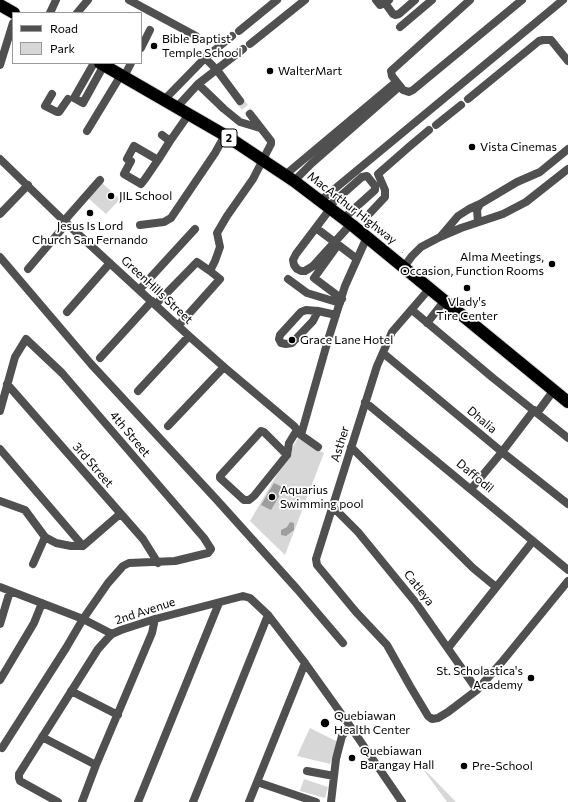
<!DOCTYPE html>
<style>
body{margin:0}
#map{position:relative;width:568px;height:802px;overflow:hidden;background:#fff;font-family:Commissioner,sans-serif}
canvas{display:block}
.legend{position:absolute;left:12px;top:12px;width:130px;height:52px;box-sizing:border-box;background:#fff;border:1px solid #999;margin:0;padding:5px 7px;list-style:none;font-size:12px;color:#000}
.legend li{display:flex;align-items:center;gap:8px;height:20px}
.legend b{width:20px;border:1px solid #999}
</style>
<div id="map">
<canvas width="568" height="802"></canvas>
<ul class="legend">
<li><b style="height:5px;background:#505050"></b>Road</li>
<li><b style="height:11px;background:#d7d7d7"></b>Park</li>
</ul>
</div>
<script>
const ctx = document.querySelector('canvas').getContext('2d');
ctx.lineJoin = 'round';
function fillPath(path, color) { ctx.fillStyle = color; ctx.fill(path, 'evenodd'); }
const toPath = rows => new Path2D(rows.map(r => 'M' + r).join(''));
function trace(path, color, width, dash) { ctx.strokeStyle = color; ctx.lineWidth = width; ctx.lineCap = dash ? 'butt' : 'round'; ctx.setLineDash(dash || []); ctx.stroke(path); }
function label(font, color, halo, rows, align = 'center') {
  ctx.font = font + ' Commissioner,sans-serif'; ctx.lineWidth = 3.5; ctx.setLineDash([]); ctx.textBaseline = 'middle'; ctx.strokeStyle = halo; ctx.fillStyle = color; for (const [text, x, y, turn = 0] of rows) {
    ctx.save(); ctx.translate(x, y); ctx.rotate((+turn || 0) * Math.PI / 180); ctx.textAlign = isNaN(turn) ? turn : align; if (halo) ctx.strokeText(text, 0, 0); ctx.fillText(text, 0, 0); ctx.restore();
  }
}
const green = toPath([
 [102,183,120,199,106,214,88,198],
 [298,438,324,453,285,555,250,521],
 [310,728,338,742,330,764,297,756],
 [420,765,456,802,447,802],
 [304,779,328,787,325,798,300,791]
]);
const water = toPath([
 [274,483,284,488,271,510,261,505],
 [290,522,294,523,294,530,286,536,281,535,281,530,287,527]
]);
const minorTunnel = toPath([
 [240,101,250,114]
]);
const path = toPath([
 [402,253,405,248]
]);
const minor = toPath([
 [129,0,196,36],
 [376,0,380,5,385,3],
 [389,0,385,3,393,14,395,15,399,14,415,0],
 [470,0,391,71,392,76,403,90,409,92,413,90,522,0],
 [50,13,56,0],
 [77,13,88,0],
 [400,27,432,0],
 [239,31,277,0],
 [250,44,305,0],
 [141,48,150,30],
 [205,58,217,70,240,101],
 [94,63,74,98,83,103,104,65],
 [0,65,13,23],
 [124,77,131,63],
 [198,84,224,109,240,122,260,128],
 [52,94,45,106,57,112,59,112,68,99],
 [468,99,539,41,543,40,551,40,568,61],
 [164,100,205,58,232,36],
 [177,107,198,84,243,49],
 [436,125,461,105],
 [87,131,121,75],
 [162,135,170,141],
 [0,159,64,221,189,336,224,367,294,426,301,435,318,447],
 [158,160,134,146,127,159,131,161,124,174,141,184,145,179,158,160,170,141,189,114],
 [285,175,396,82],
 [294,181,312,163,400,86],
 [320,201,563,0],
 [328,207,362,177,367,176,375,186,375,190,344,218],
 [330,209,296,254,293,260,294,265,297,269,301,271,305,271,313,266,351,224],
 [370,213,385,197,385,190,378,174,410,146,429,130],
 [0,214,28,185],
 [64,221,100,180],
 [478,222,477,210,480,204,517,182,540,172,568,149],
 [140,225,164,222,171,218,215,153,225,135],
 [316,228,357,259],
 [441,236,458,216,469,209,480,204],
 [335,249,314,278,342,299],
 [0,257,91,364,216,499,297,589,343,643],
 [403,268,412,256,421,247,440,237,461,228,503,214,526,202,568,169],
 [28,269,67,223],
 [288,279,307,293,340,303],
 [430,288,392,332,377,366,316,559,317,565,356,612,387,645,410,686,428,716,432,719,438,718,448,712,477,690,501,663,568,581],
 [140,289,195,229],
 [156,304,197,262,210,271,215,261,220,247,217,233,227,216,253,179,271,144,271,141,250,114],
 [412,310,493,378,568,438],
 [318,311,313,321,292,343,286,344,281,343,279,339,280,335,301,312,306,310,318,311,336,315],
 [67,312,110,263],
 [427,323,445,300],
 [178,326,220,279,210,271],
 [383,353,502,452,568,504],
 [100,358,152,301],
 [7,384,143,539,158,563],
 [138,391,189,336],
 [365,402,568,570],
 [0,411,15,357,26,339,62,373,204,538,211,549,208,553,175,561,129,563,123,566,108,583,83,619,66,648,2,748],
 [537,413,554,390],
 [168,426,224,367],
 [301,435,328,340,345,286,367,237],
 [351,447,473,568,496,587],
 [0,449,83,546],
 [287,455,264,432,261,431,220,476,220,478,244,500,249,500,254,496,287,455,289,443,297,430],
 [471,489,502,452,534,410],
 [0,501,25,510,45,537,56,543,71,546,83,546,120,514],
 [333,507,358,532,416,603,477,690],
 [33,564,45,537],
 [0,587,83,619,112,634],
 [0,624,10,591],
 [448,648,533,541],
 [0,680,34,623,42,603],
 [71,691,118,715],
 [42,737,96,765],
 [307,771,334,776],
 [257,782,316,802],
 [58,802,20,781,19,778,19,774,98,649,107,639,112,634,121,630,155,619,243,596,250,598,268,615,305,663,350,726,402,802],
 [82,802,96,765,152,633,155,619],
 [138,802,219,603],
 [193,802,268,615],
 [249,802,305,663],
 [331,802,336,759,342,736,350,726]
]);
const highway = toPath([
 [0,5,14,13],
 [100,63,228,137,294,181,352,225,568,402]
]);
const markers = [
 [154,46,4,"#000"],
 [270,71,4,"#000"],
 [472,147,4,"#000"],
 [111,196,4,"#000"],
 [90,213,4,"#000"],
 [552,264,4,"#000"],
 [467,288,4,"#000"],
 [292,340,4,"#000"],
 [272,497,4,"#000"],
 [531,678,4,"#000"],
 [325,723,5,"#000"],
 [352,758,4,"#000"],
 [464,766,4,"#000"]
];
const shields = [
 [229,138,16]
];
const shieldNames = [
 ["2",229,138]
];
const poiNames = [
 ["Bible Baptist",162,39],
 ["Temple School",162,53],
 ["WalterMart",278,71],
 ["Vista Cinemas",480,147],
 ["JIL School",119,196],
 ["Jesus Is Lord",90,226,"center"],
 ["Church San Fernando",90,240,"center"],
 ["Alma Meetings,",544,257,"right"],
 ["Occasion, Function Rooms",544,271,"right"],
 ["Vlady's",467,302,"center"],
 ["Tire Center",467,316,"center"],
 ["Grace Lane Hotel",300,340],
 ["Aquarius",280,490],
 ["Swimming pool",280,504],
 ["St. Scholastica's",523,671,"right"],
 ["Academy",523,685,"right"],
 ["Quebiawan",334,716],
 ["Health Center",334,730],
 ["Quebiawan",360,751],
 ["Barangay Hall",360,765],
 ["Pre-School",472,766]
];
const streetNames = [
 ["MacArthur Highway",352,208,38],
 ["GreenHills Street",157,290,43],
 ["Dhalia",482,420,40],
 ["4th Street",130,434,50],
 ["Asther",340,444,-73],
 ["3rd Street",93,465,49],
 ["Daffodil",475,476,40],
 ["Catleya",419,588,52],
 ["2nd Avenue",145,611,-18]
];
fillPath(green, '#d7d7d7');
fillPath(water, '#9e9e9e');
trace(minorTunnel, '#d9d9d9', 8, [8, 4]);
trace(highway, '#dbdbdb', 14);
trace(path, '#727272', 1, [1, 2]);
trace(minor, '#505050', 8);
trace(highway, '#000', 12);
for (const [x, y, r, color] of markers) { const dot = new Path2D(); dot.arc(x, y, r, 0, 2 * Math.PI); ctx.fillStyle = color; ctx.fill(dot); trace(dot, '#fff', 1.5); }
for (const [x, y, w] of shields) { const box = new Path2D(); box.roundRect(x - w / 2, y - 9, w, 18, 3); ctx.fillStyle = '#fff'; ctx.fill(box); trace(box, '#000', 1); }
label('bold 11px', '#000', null, shieldNames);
label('12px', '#000', '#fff', poiNames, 'left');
label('12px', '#000', '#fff', streetNames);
</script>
